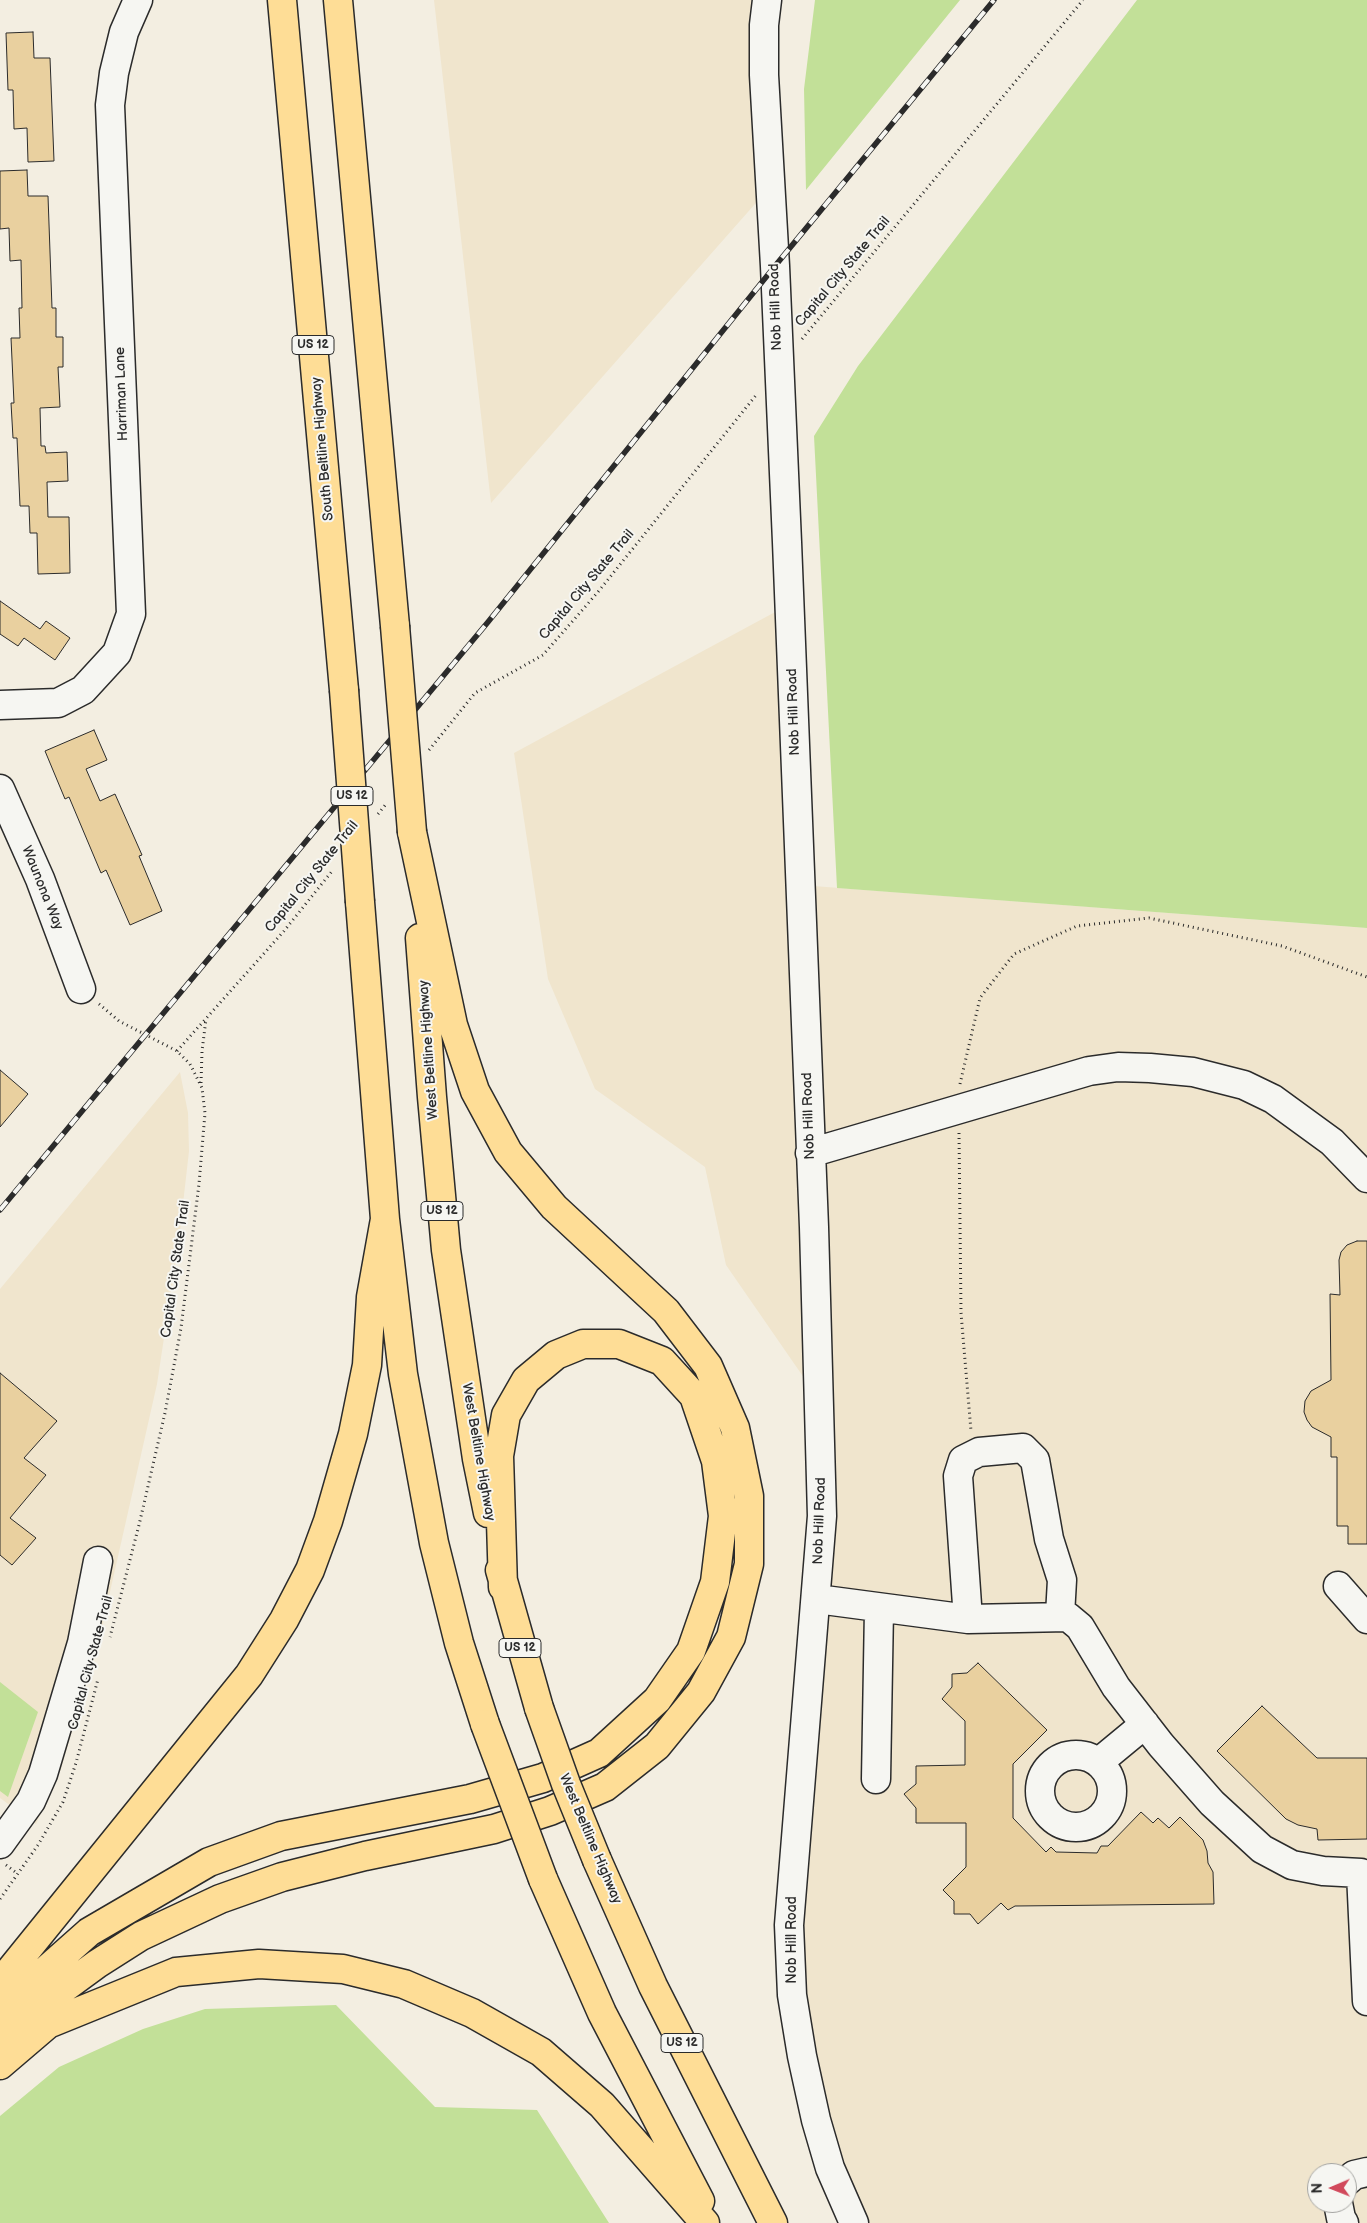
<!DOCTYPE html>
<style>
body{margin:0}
#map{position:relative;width:1367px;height:2223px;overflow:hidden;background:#f3eee1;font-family:"Balsamiq Sans",sans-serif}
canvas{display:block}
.north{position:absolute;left:1307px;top:2163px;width:50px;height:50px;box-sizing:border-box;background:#f6f6f2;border:1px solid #a5a5a2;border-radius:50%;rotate:269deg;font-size:14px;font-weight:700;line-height:20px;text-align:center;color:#2b2b2b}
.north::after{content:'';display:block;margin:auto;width:18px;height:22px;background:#d1495b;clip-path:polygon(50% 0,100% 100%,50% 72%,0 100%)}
</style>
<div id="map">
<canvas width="1367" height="2223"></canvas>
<div class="north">N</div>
</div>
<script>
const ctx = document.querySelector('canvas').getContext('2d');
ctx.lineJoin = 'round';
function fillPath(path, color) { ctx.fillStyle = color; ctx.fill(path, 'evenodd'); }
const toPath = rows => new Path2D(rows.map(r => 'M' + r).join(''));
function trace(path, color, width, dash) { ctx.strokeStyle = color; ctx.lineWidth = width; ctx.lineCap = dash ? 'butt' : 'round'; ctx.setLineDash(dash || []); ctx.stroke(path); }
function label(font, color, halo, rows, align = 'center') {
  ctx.font = font + ' "Balsamiq Sans",sans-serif'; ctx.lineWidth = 4; ctx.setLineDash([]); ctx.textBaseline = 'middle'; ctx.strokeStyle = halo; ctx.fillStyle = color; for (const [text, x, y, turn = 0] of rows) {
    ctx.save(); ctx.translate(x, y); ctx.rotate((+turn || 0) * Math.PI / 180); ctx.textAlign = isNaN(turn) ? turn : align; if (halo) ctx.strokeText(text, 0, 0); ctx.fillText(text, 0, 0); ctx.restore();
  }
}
const built = toPath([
 [434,0,767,0,770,187,491,503],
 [790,604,800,885,1367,928,1367,2223,854,2223,792,1995,820,1401,726,1265,705,1167,595,1089,548,979,514,753],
 [1317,2173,1347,2173,1347,2203,1317,2203],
 [180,1072,188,1113,189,1151,179,1239,157,1384,100,1636,61,1769,36,1824,0,1798,0,1289]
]);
const green = toPath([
 [815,0,960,0,806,190,804,89],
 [1137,0,1367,0,1367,928,837,888,814,436,858,366],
 [0,1682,38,1712,8,1797,0,1791],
 [336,2005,435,2107,537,2110,609,2223,0,2223,0,2116,59,2067,143,2029,205,2009]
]);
const building = toPath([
 [33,32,34,58,50,58,54,161,28,162,27,128,14,129,13,90,8,90,6,33,33,32],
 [27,170,28,196,48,196,52,308,56,308,56,337,63,337,63,367,58,367,60,407,40,408,41,446,45,446,46,453,67,452,68,481,47,482,48,517,69,517,70,573,38,574,37,533,30,533,29,506,20,506,17,438,13,438,11,403,14,403,11,338,20,338,19,308,22,308,21,260,10,261,9,228,0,229,0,171,27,170],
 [0,601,40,629,46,621,70,638,55,660,24,638,18,646,0,634,0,601],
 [94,730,107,760,86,769,100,801,115,794,142,855,139,856,162,911,130,925,106,870,101,873,69,797,65,799,45,751,94,730],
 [0,1070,28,1094,0,1127,0,1070],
 [1357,1241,1367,1241,1367,1544,1348,1544,1348,1526,1337,1526,1337,1457,1331,1457,1331,1437,1312,1427,1307,1420,1304,1412,1305,1401,1311,1391,1331,1380,1330,1294,1340,1295,1339,1260,1341,1252,1347,1245,1357,1241],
 [0,1373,57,1421,24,1458,46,1475,10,1518,36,1538,12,1565,0,1555,0,1373],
 [978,1663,1047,1730,1013,1764,1013,1818,1046,1852,1051,1847,1056,1852,1097,1853,1101,1846,1108,1846,1141,1812,1153,1823,1158,1818,1169,1828,1180,1817,1203,1840,1207,1851,1208,1863,1213,1872,1214,1904,1015,1906,1008,1910,1001,1903,978,1924,970,1914,954,1914,954,1901,943,1890,966,1867,966,1823,916,1823,916,1808,904,1794,916,1784,916,1766,965,1765,965,1721,942,1699,952,1687,952,1674,967,1673,978,1663],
 [1262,1706,1317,1758,1367,1758,1367,1839,1318,1840,1317,1829,1298,1825,1286,1819,1217,1751,1262,1706]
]);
const path = toPath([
 [802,339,1083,0],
 [429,750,475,693,543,655,598,592,757,394],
 [378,814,386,804],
 [99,1004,119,1021,177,1051,190,1064,202,1088,205,1113,199,1184,181,1328,165,1413,139,1525,110,1637],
 [177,1051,284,931,333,870],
 [201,1083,202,1051,206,1019],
 [960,1084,980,998,1014,954,1077,926,1149,918,1282,946,1367,977],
 [959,1133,961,1313,971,1431],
 [6,1865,18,1874],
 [0,1899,38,1845,63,1802,76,1763,98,1679]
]);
const minor = toPath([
 [767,0,764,25,764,75,775,266,787,542,814,1227,822,1516,789,1925,792,1995,802,2056,816,2120,830,2168,854,2223],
 [0,705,58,703,83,690,117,653,131,614,110,105,114,73,124,32,138,0],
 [0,789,40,879,81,989],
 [810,1153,1089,1071,1118,1067,1150,1068,1193,1072,1244,1085,1273,1099,1332,1142,1367,1178],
 [1338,1586,1367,1619],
 [817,1599,968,1619,1068,1617,1080,1627,1116,1687,1161,1745,1212,1803,1262,1849,1292,1865,1323,1871,1361,1873,1367,2001],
 [968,1619,958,1476,963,1460,979,1452,1023,1448,1035,1460,1049,1539,1062,1580,1060,1615],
 '1040 1791a36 36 0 1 1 72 0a36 36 0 1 1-72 0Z',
 [1099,1762,1145,1724],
 [876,1779,879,1609],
 [0,1844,31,1801,43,1774,82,1643,98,1561],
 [1347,2181,1354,2175,1367,2172],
 [1338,2203,1341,2218,1344,2223]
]);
const highway = toPath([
 [282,0,344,690],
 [338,0,395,626],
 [360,902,385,1219,403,1374,434,1543,459,1643,485,1724],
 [420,938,432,1097,446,1250,477,1459,488,1513],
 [500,1570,539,1708],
 [597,1860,653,1986,773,2223],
 [543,1879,602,2013,700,2201],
 [0,1983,249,1675,284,1620,310,1570,328,1521,353,1434,367,1365,371,1297,385,1219],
 [0,2011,89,1932,209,1862,281,1836,470,1799,543,1778,599,1753,657,1700,691,1651,715,1582,723,1516,716,1461,694,1396,662,1361,619,1344,583,1344,556,1355,526,1380,506,1415,499,1456,503,1587],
 [0,2035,97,1964,141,1936,220,1899,282,1877,365,1856,494,1829,550,1811,605,1787,657,1746,701,1692,731,1637,749,1564,749,1496,735,1428,708,1366,666,1311,554,1207,508,1152,475,1091,453,1025,412,832],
 [0,2065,48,2024,176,1972,259,1964,343,1969,404,1984,472,2013,541,2052,602,2105,705,2223]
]);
const rail = toPath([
 [0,1210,488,622,775,266,994,0]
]);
const highwayBridge = toPath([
 [395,626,412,832],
 [344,690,360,902],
 [539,1708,566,1784,597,1860],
 [485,1724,543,1879]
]);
const shields = [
 [313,345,42],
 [352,796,42],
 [442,1211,42],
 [520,1648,42],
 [682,2043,42]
];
const shieldNames = [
 ["US 12",313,345],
 ["US 12",352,796],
 ["US 12",442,1211],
 ["US 12",520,1648],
 ["US 12",682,2043]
];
const streetNames = [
 ["Capital City State Trail",843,272,-50],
 ["Nob Hill Road",776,307,-92],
 ["Harriman Lane",122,394,-92],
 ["South Beltline Highway",323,449,-95],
 ["Capital City State Trail",587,585,-50],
 ["Nob Hill Road",794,712,-92],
 ["Capital City State Trail",312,877,-51],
 ["Waunona Way",42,888,68],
 ["West Beltline Highway",429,1050,-94],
 ["Nob Hill Road",809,1116,-92],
 ["Capital City State Trail",176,1269,-82],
 ["West Beltline Highway",478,1452,80],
 ["Nob Hill Road",820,1521,-88],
 ["Capital City State Trail",91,1663,-75],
 ["West Beltline Highway",590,1839,67],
 ["Nob Hill Road",792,1940,-90]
];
fillPath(built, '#f0e5cd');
fillPath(green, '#c2e098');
fillPath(building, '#e9d09f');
trace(building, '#2b2b2b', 1);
trace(minor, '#2b2b2b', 31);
trace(highway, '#2b2b2b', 31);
trace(path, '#2b2b2b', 3, [1, 4]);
trace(minor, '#f6f6f2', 28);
trace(highway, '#fedd96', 28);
trace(rail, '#2b2b2b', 5.5);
trace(rail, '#f6f6f2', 4, [11]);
trace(highwayBridge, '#2b2b2b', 31, []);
trace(highwayBridge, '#fedd96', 28);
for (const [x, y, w] of shields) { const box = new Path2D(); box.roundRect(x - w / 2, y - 9.5, w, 19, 4); ctx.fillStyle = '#f6f6f2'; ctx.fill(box); trace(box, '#2b2b2b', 1); }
label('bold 12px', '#2b2b2b', null, shieldNames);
label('14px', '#2b2b2b', '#f6f6f2', streetNames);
</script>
